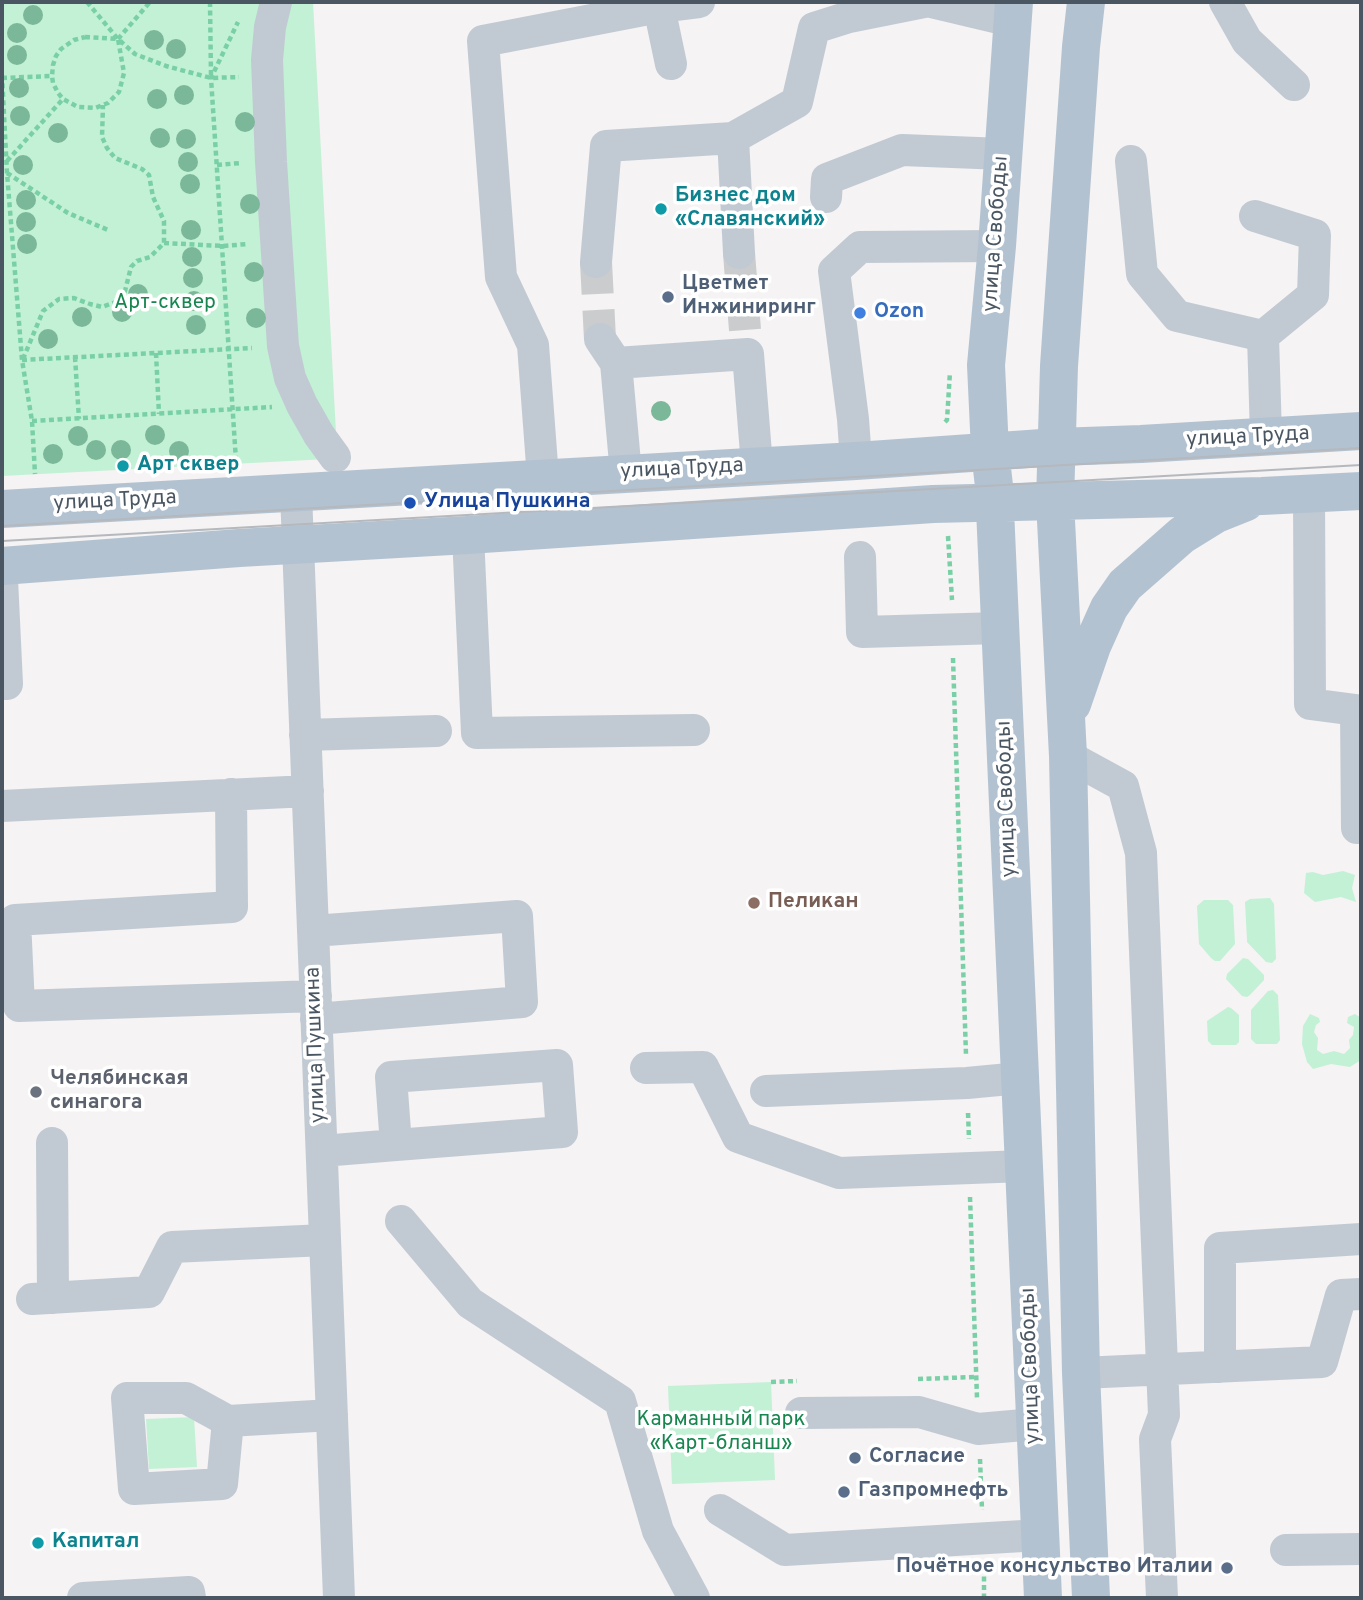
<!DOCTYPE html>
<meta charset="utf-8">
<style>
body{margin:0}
#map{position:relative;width:1363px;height:1600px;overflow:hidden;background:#f5f3f3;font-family:Overpass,sans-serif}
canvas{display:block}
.frame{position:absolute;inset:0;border:4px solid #4a5661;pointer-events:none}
</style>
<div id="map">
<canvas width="1363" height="1600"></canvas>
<div class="frame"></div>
</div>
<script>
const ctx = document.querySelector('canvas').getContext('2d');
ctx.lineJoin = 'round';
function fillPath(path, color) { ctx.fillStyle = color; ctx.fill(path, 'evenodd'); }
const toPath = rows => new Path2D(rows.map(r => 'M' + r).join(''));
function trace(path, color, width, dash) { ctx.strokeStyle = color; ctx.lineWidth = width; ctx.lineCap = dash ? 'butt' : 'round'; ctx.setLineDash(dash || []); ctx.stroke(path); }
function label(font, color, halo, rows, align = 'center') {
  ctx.font = font + ' Overpass,sans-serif'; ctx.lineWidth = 7; ctx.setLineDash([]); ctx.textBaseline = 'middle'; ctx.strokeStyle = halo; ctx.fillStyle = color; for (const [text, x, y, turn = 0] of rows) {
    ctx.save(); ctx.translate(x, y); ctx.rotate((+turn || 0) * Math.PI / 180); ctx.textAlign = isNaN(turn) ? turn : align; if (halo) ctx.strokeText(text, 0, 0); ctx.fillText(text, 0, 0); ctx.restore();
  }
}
const green = toPath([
 [2,2,313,2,336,433,347,458,2,476],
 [1343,871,1355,875,1352,888,1356,902,1341,897,1315,902,1304,893,1306,873,1313,872,1323,875],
 [1270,898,1274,904,1276,959,1272,963,1266,962,1247,942,1247,940,1245,902,1250,899],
 [1204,900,1228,900,1233,905,1235,944,1220,961,1215,961,1211,958,1199,944,1197,906],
 [1243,958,1248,959,1264,975,1264,980,1250,995,1247,997,1242,996,1226,979,1227,974],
 [1273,990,1278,995,1280,1040,1277,1044,1256,1044,1251,1039,1251,1010,1268,991],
 [1228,1007,1231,1008,1239,1015,1239,1042,1236,1045,1212,1045,1208,1041,1207,1021],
 [1310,1014,1319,1018,1320,1022,1316,1025,1314,1032,1318,1038,1317,1050,1323,1054,1334,1051,1344,1054,1350,1048,1349,1040,1353,1035,1354,1027,1347,1023,1348,1017,1355,1014,1361,1018,1361,1060,1350,1067,1331,1064,1313,1069,1307,1062,1302,1044,1303,1026],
 [771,1382,775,1480,672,1484,668,1386],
 [194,1417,197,1467,149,1469,146,1419]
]);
const minorTunnel = toPath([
 [739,253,745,330],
 [596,262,600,339]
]);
const path = toPath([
 [87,2,118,39,135,54,166,66,211,78,239,77],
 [210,2,211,77],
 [85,37,118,39,124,73,119,92,108,103,95,108,78,107,63,99,58,93,53,83,52,76,53,65,56,56,61,49,74,40,85,37],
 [118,39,150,2],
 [2,75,7,173,22,360,32,421,35,474],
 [2,78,52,76],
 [7,161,63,99],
 [217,165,241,163],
 [7,173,68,213,108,230],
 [164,243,223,246,248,244],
 [156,353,159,414],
 [75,357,79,419],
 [23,359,43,311,59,299,74,298,90,304,102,307,116,302,125,291,131,267,137,261,150,257,164,243,164,221,153,197,149,175,142,169,115,158,107,148,102,137,103,105],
 [22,360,252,348],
 [32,421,272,407],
 [945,422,947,420,950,372],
 [236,461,211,78,238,22],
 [948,536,952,600],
 [953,658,966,1055],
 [968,1113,969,1139],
 [970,1197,977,1398],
 [918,1379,976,1377],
 [771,1382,797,1381],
 [980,1459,982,1510],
 [984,1568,984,1598]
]);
const minor = toPath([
 [276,2,270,27,267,60,271,162,283,346,290,378,302,405,319,435,335,457],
 [931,2,1011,21,1008,2],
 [1225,2,1247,41,1294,85],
 [659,7,671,64],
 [733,138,739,253],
 [1131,161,1142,274,1177,316,1263,336],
 [826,197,827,179,902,150,1003,154],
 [1255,216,1315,235,1313,295,1263,336,1266,436],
 [596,262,606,146,733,138,797,102,814,28,849,17,924,2],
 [600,339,616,363],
 [856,461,853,419,834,271,860,247,997,246],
 [626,474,616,363,748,354,757,466],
 [543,478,533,345,501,277,483,41,659,7,699,2],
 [296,493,339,1598],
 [1309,494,1310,704,1356,710,1357,828],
 [468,535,477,733,694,730],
 [860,557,862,632,1000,628],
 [2,579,7,684,2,684],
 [305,735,436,731],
 [1068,756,1123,786,1141,853,1164,1415,1155,1439,1162,1598],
 [231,794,232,907,15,920,19,1006,316,996],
 [2,806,308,791],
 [313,931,517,916,522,1002,316,1019],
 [646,1068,703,1067,738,1137,839,1173,1024,1166],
 [766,1091,967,1083,1020,1078],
 [52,1143,53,1298],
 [322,1151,396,1145,562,1132,557,1065,391,1077,396,1145],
 [401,1221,470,1303,620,1401,658,1531,694,1598],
 [32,1299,149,1292,172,1247,325,1240],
 [1220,1367,1220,1248,1361,1239],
 [1081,1373,1322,1362,1341,1295,1361,1294],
 [801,1413,919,1412,978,1429,1035,1424],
 [228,1421,222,1484,134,1489,127,1398,186,1398,228,1421,332,1415],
 [720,1510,785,1550,1040,1535],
 [1286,1550,1361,1549],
 [83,1598,189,1592,190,1598]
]);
const major = toPath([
 [1014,2,997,246,986,365,990,451,994,486,1043,1598],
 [1086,2,1081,47,1059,366,1055,501,1068,756,1081,1373,1091,1598],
 [2,509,856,461,1057,447,1141,444,1361,431],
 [2,566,239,548,468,535,933,504,1262,496,1361,491],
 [1072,704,1092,646,1109,608,1125,585,1182,535,1216,514,1246,502]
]);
const tram = toPath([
 [2,526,1361,448],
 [2,541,1361,465]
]);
const trees = [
 [33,15],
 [17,33],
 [154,40],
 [176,49],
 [17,55],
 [19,88],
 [184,95],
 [157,99],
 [20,116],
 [245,122],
 [58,133],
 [160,138],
 [186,139],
 [188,162],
 [23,165],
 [190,184],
 [26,200],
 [250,204],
 [26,222],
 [191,230],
 [27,244],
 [192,257],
 [254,272],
 [193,278],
 [138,294],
 [194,301],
 [122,312],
 [82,317],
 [256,318],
 [196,325],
 [48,339],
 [661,411],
 [155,435],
 [78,436],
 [96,450],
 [121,450],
 [179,451],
 [53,454]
];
const markers = [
 [661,209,7,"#0f9aa8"],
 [668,297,7,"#5c6f8a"],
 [860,313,7,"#3f7fe0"],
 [123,466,7,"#0f9aa8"],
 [410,503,7,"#1a4fb4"],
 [754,903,7,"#8d6e63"],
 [36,1092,7,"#6b7280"],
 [855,1458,7,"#5c6f8a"],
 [844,1492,7,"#5c6f8a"],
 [38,1543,7,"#0f9aa8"],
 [1227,1568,7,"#5c6f8a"]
];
const cultureNames = [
 ["Бизнес дом",675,197],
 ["«Славянский»",675,221],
 ["Арт сквер",137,466],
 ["Капитал",52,1543]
];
const streetNames = [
 ["улица Свободы",997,234,-86],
 ["улица Труда",1248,438,-3],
 ["улица Труда",682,470,-3],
 ["улица Труда",115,502,-3],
 ["улица Свободы",1008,799,-92],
 ["улица Пушкина",317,1045,-92],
 ["улица Свободы",1032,1366,-92]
];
const serviceNames = [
 ["Цветмет",682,285],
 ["Инжиниринг",682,309],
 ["Согласие",869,1458],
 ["Газпромнефть",858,1492],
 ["Почётное консульство Италии",1213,1568,"right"]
];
const parkNames = [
 ["Арт-сквер",165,304],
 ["Карманный парк",721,1421],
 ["«Карт-бланш»",721,1445]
];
const shopNames = [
 ["Ozon",874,313]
];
const transitNames = [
 ["Улица Пушкина",424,503]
];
const educationNames = [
 ["Пеликан",768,903]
];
const worshipNames = [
 ["Челябинская",50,1080],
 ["синагога",50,1104]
];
fillPath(green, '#c3f1d5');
trace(minorTunnel, '#caccce', 32, [32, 16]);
trace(path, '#7ad0a6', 4.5, [5, 3.5]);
trace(minor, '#c1cad2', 32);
trace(major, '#b3c2d1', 38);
trace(tram, '#b5b8bd', 2);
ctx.fillStyle = '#7bb799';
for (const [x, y] of trees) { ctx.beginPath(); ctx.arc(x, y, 10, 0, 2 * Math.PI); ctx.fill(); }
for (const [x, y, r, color] of markers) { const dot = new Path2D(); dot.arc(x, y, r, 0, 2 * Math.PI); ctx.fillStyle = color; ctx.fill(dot); trace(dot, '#fff', 2.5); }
label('bold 21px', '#0d838f', '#fff', cultureNames, 'left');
label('21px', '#4a5661', '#fff', streetNames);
label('bold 21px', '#4e5e75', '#fff', serviceNames, 'left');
label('21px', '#17864f', '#fff', parkNames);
label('bold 21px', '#366cbe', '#fff', shopNames, 'left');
label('bold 21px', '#164399', '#fff', transitNames, 'left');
label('bold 21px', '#785e54', '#fff', educationNames, 'left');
label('bold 21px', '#5b616d', '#fff', worshipNames, 'left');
</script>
